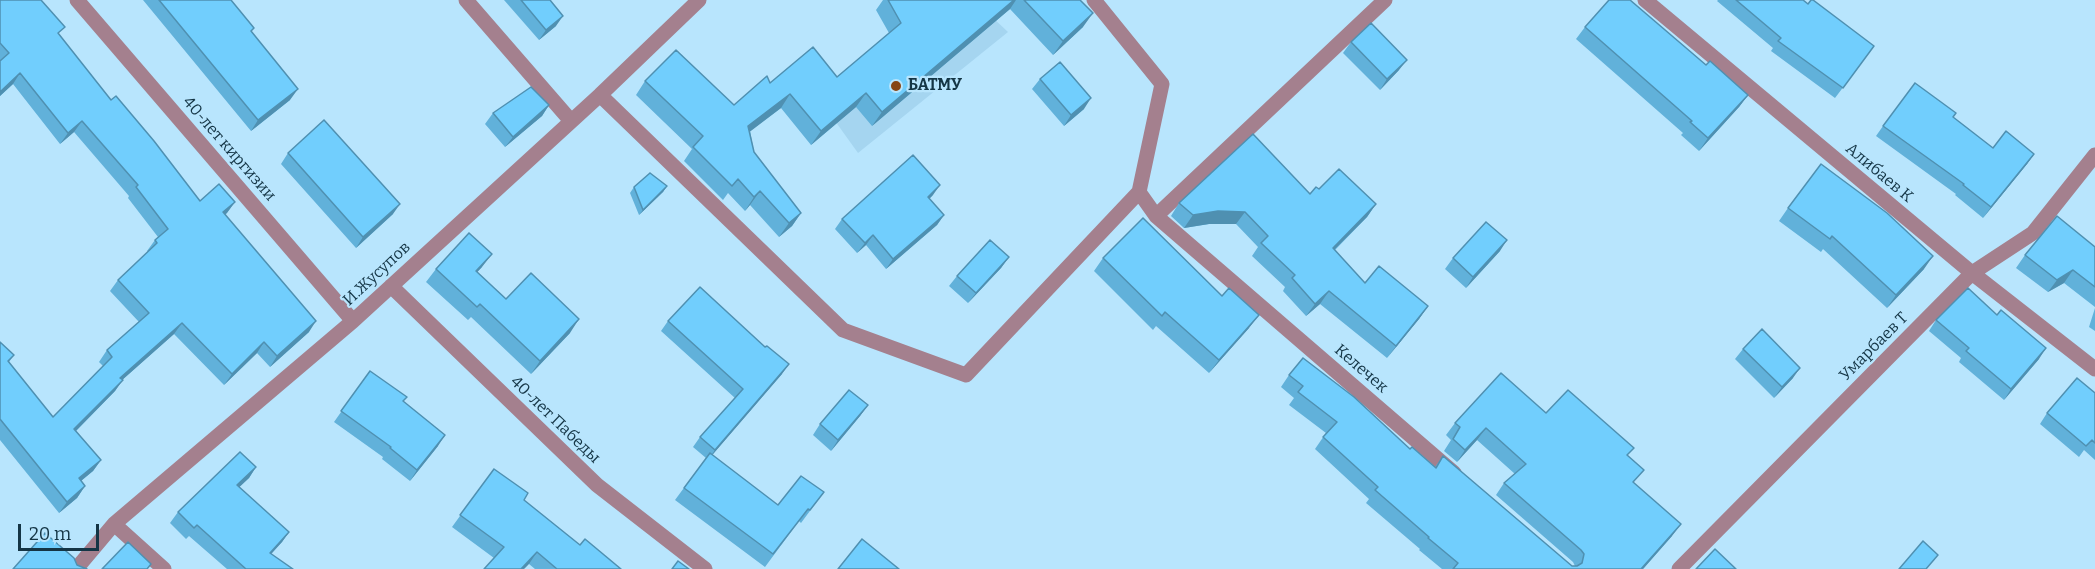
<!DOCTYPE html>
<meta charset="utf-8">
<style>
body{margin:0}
#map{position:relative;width:2095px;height:569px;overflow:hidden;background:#b8e5fd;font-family:Bitter,serif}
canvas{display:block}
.scale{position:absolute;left:18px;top:524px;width:81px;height:27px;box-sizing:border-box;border:3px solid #143545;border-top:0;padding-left:8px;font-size:18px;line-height:21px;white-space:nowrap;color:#143545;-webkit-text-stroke:4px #b8e5fd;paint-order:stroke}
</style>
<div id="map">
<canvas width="2095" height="569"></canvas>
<div class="scale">20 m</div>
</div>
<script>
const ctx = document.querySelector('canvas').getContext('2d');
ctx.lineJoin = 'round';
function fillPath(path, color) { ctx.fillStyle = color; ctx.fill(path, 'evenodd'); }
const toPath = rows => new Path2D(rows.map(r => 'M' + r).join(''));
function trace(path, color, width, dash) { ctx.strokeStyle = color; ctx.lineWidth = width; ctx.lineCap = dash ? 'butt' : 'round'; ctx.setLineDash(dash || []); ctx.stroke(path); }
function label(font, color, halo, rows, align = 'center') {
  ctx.font = font + ' Bitter,serif'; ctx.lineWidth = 4.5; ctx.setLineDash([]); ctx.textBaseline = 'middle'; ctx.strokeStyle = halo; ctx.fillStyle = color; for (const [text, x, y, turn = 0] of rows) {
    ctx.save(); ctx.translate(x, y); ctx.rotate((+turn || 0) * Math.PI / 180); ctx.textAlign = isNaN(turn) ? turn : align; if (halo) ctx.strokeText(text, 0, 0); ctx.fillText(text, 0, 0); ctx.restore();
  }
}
const built = toPath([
 [974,0,1008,32,858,153,825,107]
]);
const minor = toPath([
 [77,0,353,321],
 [466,0,571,121],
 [1645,0,1972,273,2095,369],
 [600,95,843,330,966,375,1139,192,1162,84,1094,0],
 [1139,192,1156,216,1454,473],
 [1156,216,1385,0],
 [391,286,597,485,705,569],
 [114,524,164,569],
 [76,569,114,524,353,321,600,95,699,0],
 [1679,569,1972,273,2033,233,2095,155]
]);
const wall = toPath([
 [0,0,59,35,111,100,200,201,235,202,225,215,309,332,270,367,257,353,224,385,174,334,122,380,115,391,76,431,101,460,93,471,81,481,85,486,77,498,59,513,0,440,0,342,14,355,9,362,53,417,103,366,99,362,107,350,139,322,110,291,118,280,148,252,147,251,155,240,158,237,128,198,129,196,74,132,60,144,13,84,0,96],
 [143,0,231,0,290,100,251,131],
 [504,0,550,0,556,26,539,40],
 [883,0,1080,0,1083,27,1053,55,1010,9,872,126,856,107,811,145,781,108,750,131,754,152,801,213,792,226,779,237,750,205,745,211,728,193,723,200,684,161,692,149,636,95,645,81,734,105,770,83,837,77,889,33,876,10],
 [1718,0,1803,0,1866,57,1835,98,1771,51,1773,48,1717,1],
 [1585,27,1706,65,1748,95,1739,107,1699,151,1681,135,1683,133,1576,39],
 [1351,42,1399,70,1380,90,1343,53],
 [1040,79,1084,109,1064,126,1032,89],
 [549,105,542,116,505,147,485,124,493,113],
 [1953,117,1993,148,2034,154,2027,164,1983,218,1955,195,1956,194,1876,136,1883,126],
 [288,153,393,214,356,248,281,164],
 [667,186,663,192,639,215,630,193,634,187],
 [1319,189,1376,204,1367,217,1335,250,1365,283,1428,306,1419,319,1387,358,1320,304,1306,316,1283,291,1285,287,1252,256,1258,247,1236,224,1209,224,1184,228,1171,216,1179,203,1310,194],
 [933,195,929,199,944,215,937,225,886,269,866,245,857,253,835,229,842,219],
 [1788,208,1924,269,1887,308,1823,249,1821,252,1779,221],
 [2095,247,2095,307,2064,283,2048,292,2016,268,2025,255],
 [1500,251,1466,288,1445,269,1453,258],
 [1009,257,1001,268,968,303,949,286,957,276],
 [1103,258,1249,328,1209,373,1156,326,1153,330,1094,271],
 [482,267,477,272,506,299,570,333,531,374,471,317,468,320,426,282,436,269],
 [2095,308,2095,331,2089,327],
 [1936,320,2039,359,2004,400,1959,362,1961,358,1929,331],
 [668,321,782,374,712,455,778,505,824,492,801,523,799,521,765,567,675,500,706,458,693,447,700,437,735,398,661,331],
 [1743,349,1793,378,1774,398,1735,359],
 [370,371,403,401,438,446,410,481,382,459,383,457,334,422],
 [1289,375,1410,449,1435,467,1443,456,1572,566,1575,566,1573,562,1496,495,1504,483,1515,474,1477,440,1457,462,1444,451,1451,440,1446,435,1455,423,1546,413,1628,456,1634,483,1672,536,1643,569,1442,569,1419,550,1420,549,1366,503,1369,499,1315,449,1326,433,1289,405,1294,398,1281,387],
 [2095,393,2095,460,2084,450,2079,457,2040,424,2047,413],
 [868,405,860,416,831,451,813,435,820,424],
 [256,467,249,478,239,487,289,532,282,542,271,554,293,569,227,569,189,536,186,539,170,523,178,512],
 [494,469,524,500,580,545,621,569,535,569,529,564,494,558,452,527]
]);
const shadedWall = toPath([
 [1014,0,1016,0,1010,9,872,126,882,112],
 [1093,13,1083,27,1053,55,1063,41],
 [563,16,556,26,539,40,546,30],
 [1407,60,1399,70,1380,90,1387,79],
 [20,73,13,84,0,96,0,92],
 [298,89,290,100,251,131,258,120],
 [866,93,856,107,811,145,821,131],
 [790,94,781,108,739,140,748,126],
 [1748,95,1739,107,1699,151,1708,138],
 [1091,98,1084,109,1064,126,1071,115],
 [549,105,542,116,505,147,513,137],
 [82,121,74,132,60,144,68,133],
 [2034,154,2027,164,1983,218,1991,207],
 [940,185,933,195,921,207,928,197],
 [667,186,663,192,639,215,643,210],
 [760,191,750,205,745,211,754,197],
 [235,202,227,213,215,223,223,212],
 [400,204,393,214,356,248,363,237],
 [1376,204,1367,217,1324,260,1333,248],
 [1218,211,1245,212,1236,224,1209,224,1184,228,1193,215],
 [801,213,792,226,779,237,789,223],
 [944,215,937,225,886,269,893,259],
 [873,235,866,245,857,253,865,243],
 [1507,240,1500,251,1466,288,1473,277],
 [492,254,482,267,466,284,476,271],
 [1933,256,1924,269,1887,308,1896,295],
 [1009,257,1001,268,968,303,976,293],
 [2073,270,2064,283,2048,292,2057,280],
 [1329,291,1320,304,1306,316,1315,304],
 [1428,306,1419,319,1387,358,1396,346],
 [1259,315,1249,328,1209,373,1219,360],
 [579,319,570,333,531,374,540,361],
 [316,321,309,332,270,367,277,356],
 [182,323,174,334,112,389,120,378],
 [264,342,257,353,224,385,232,374],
 [2046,348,2039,359,2004,400,2011,389],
 [789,364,782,374,708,460,715,450],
 [1800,368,1793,378,1774,398,1782,387],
 [123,380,115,391,67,440,74,429],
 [868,405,860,416,831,451,838,440],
 [1486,428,1477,440,1457,462,1465,450],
 [445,435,438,446,410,481,417,470],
 [101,460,93,471,71,489,79,478],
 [256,467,249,478,230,496,237,485],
 [85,486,77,498,59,513,67,502],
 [1681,524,1672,536,1643,569,1641,569],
 [289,532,282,542,262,564,270,553],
 [537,552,529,564,524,569,521,569]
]);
const building = toPath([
 [0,0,41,0,65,27,58,33,111,100,116,96,154,141,200,201,219,184,235,202,223,212,316,321,277,356,264,342,232,374,182,323,120,378,123,380,74,429,101,460,79,478,85,486,67,502,0,419,0,342,14,355,8,361,53,417,112,357,107,350,149,313,118,280,157,243,155,240,168,229,136,187,138,185,82,121,68,133,20,73,0,92,0,61,9,53,0,43,0,0],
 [159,0,231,0,254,28,251,31,298,89,258,120,159,0],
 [521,0,550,0,563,16,546,30,521,0],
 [888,0,1014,0,882,112,866,93,821,131,790,94,748,126,754,152,801,213,789,223,760,191,754,197,738,179,732,186,693,147,703,136,645,81,676,50,734,105,767,76,770,83,813,47,837,77,901,23,888,0],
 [1024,0,1080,0,1093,13,1063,41,1024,0],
 [1609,0,1630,0,1706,65,1710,61,1748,95,1708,138,1690,122,1692,121,1585,27,1609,0],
 [1736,0,1803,0,1808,4,1811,0,1813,0,1874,46,1843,88,1778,41,1781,38,1736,0],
 [1371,23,1407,60,1387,79,1351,42,1371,23],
 [1060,62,1091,98,1071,115,1040,79,1060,62],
 [1915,83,1956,113,1953,117,1993,148,2006,131,2034,154,1991,207,1963,185,1964,184,1883,126,1915,83],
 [531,87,549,105,513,137,493,113,531,87],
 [324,120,400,204,363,237,288,153,324,120],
 [1253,134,1310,194,1316,187,1319,189,1339,169,1376,204,1333,248,1365,283,1379,266,1428,306,1396,346,1329,291,1315,304,1292,278,1295,275,1261,243,1268,236,1245,212,1218,211,1193,215,1179,203,1253,134],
 [913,155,940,185,928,197,944,215,893,259,873,235,865,243,842,219,913,155],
 [1821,164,1887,213,1933,256,1896,295,1832,236,1830,239,1788,208,1821,164],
 [650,173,667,186,643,210,634,187,650,173],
 [2057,216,2095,247,2095,287,2073,270,2057,280,2025,255,2057,216],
 [1143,218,1222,296,1229,288,1259,315,1219,360,1165,312,1162,316,1103,258,1143,218],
 [1486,222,1507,240,1473,277,1453,258,1486,222],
 [469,233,492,254,476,271,506,299,531,273,579,319,540,361,480,304,477,307,436,269,469,233],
 [990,240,1009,257,976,293,957,276,990,240],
 [700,287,765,347,767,346,789,364,715,450,700,437,743,389,668,321,700,287],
 [1968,288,1997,315,2001,310,2046,348,2011,389,1966,351,1969,348,1936,320,1968,288],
 [1762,329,1800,368,1782,387,1743,349,1762,329],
 [1303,358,1354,397,1410,449,1412,447,1436,468,1443,456,1572,566,1577,566,1582,563,1584,554,1581,550,1504,483,1526,464,1486,428,1465,450,1453,439,1460,427,1455,423,1501,373,1546,413,1568,390,1634,448,1627,455,1644,470,1633,482,1681,524,1641,569,1453,569,1458,563,1428,538,1429,537,1375,490,1378,487,1323,437,1337,422,1298,392,1303,386,1289,375,1303,358],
 [370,371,407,397,403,401,445,435,417,470,390,448,391,447,341,411,370,371],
 [2077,378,2095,393,2095,443,2092,440,2086,446,2047,413,2077,378],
 [849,390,868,405,838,440,820,424,849,390],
 [240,452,256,467,237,485,289,532,270,553,293,569,246,569,197,525,194,528,178,512,240,452],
 [710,453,778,505,801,476,824,492,810,510,808,509,773,554,684,488,710,453],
 [494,469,528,493,524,500,580,545,585,539,621,569,557,569,537,552,521,569,484,569,504,547,460,515,494,469],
 [45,533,74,558,77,565,87,569,13,569,45,533],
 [862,539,899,569,838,569,862,539],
 [1923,541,1938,555,1926,569,1899,569,1923,541],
 [128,542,151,564,147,569,102,569,128,542],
 [1715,549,1736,569,1696,569,1715,549],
 [678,561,689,569,672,569,678,561]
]);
const markers = [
 [896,86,6,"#864412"]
];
const poiNames = [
 ["БАТМУ",908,86]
];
const streetNames = [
 ["40-лет киргизии",229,149,49],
 ["Алибаев К",1879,173,40],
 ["И.Жусупов",377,274,-43],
 ["Умарбаев Т",1874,347,-45],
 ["Келечек",1361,369,41],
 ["40-лет Пабеды",555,420,44]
];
fillPath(built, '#a5d5f0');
trace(minor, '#a4808e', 15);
fillPath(wall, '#61b1da');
fillPath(shadedWall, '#4f90b1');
fillPath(building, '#71cefd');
trace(building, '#4f90b1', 1.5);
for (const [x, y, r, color] of markers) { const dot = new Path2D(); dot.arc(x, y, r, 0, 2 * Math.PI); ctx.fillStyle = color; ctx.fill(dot); trace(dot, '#b8e5fd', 2); }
label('bold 16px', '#143545', '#b8e5fd', poiNames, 'left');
label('16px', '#143545', '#b8e5fd', streetNames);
</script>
